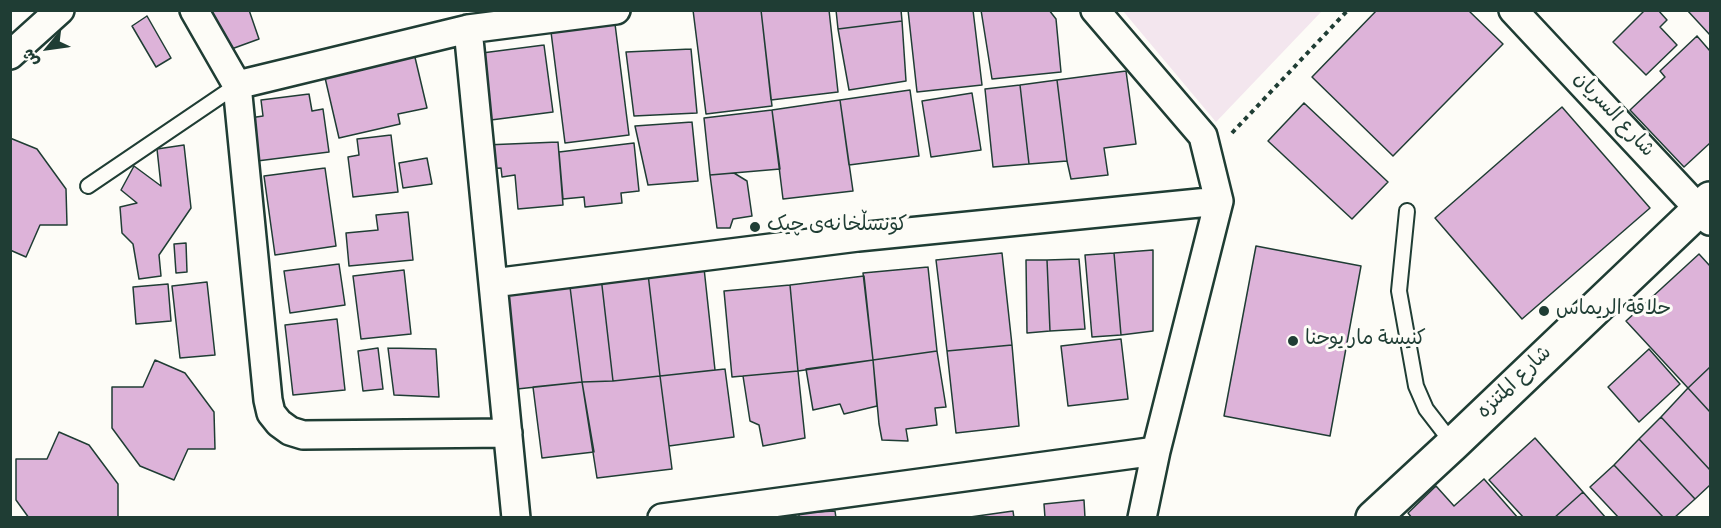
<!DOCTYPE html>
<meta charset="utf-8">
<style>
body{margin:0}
#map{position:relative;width:1721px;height:528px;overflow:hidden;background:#fdfcf7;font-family:Dekko,"Playpen Sans Arabic",sans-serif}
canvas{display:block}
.frame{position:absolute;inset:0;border:12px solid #1f3d34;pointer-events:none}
.north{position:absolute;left:18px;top:18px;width:60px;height:60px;-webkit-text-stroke:4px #fdfcf7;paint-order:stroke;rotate:241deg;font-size:16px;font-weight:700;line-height:24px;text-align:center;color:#1f3d34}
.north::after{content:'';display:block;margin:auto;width:21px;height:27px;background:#1f3d34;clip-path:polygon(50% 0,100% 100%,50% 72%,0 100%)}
</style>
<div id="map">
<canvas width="1721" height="528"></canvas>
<div class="frame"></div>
<div class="north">ش</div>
</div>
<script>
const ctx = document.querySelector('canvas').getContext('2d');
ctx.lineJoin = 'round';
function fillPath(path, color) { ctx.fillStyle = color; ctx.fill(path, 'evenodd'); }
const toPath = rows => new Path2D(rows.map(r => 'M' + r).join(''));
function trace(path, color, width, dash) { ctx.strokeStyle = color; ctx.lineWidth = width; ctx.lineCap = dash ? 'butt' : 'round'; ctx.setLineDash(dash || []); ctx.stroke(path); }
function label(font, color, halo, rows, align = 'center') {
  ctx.font = font + ' Dekko,"Playpen Sans Arabic",sans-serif'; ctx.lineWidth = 6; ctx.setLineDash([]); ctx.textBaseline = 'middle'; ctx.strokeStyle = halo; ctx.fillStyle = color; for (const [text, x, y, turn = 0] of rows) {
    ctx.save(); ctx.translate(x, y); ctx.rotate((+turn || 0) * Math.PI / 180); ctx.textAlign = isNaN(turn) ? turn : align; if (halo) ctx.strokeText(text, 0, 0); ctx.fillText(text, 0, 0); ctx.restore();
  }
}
const built = toPath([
 [1123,11,1322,11,1216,122]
]);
const building = toPath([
 [211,10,249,10,259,39,226,51,211,10],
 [693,10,761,10,772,106,706,114,693,10],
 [761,10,829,10,838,92,771,100,761,10],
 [836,10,901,10,902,21,838,29,836,10],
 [908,10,973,10,982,85,917,92,908,10],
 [981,10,1049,10,1056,19,1061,72,992,79,981,10],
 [1377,10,1468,10,1503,44,1393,156,1312,77,1377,10],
 [1645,10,1658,10,1667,20,1660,27,1677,45,1646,75,1613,42,1645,10],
 [1687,10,1710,10,1710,35,1687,10],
 [147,16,171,58,156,67,132,26,147,16],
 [614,16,629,135,565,143,550,24,614,16],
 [902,21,906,81,849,90,838,29,902,21],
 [1697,36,1710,51,1710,143,1684,167,1630,110,1665,77,1660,71,1697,36],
 [544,45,553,112,491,120,482,53,544,45],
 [413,49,427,108,398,114,400,124,339,138,323,69,413,49],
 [691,49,697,113,634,116,626,52,691,49],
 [1126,71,1136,144,1104,148,1108,175,1071,179,1067,161,1057,80,1126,71],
 [1057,80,1067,161,1029,164,1020,85,1057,80],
 [1020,85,1029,164,993,167,985,89,1020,85],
 [910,90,919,156,849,165,840,100,910,90],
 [972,93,981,150,931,157,922,101,972,93],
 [309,94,312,111,323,109,329,152,249,162,243,119,263,116,261,100,309,94],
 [840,100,853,191,783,199,772,110,840,100],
 [1304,103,1388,182,1352,219,1268,141,1304,103],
 [1562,107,1650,208,1522,319,1435,218,1562,107],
 [772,110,780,169,710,175,704,118,772,110],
 [692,122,698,181,648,185,635,126,692,122],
 [391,135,398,192,353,197,348,157,359,155,357,139,391,135],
 [10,138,37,149,66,189,67,225,40,225,26,257,10,250,10,138],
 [558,142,563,205,518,209,515,175,502,177,501,168,487,169,485,145,558,142],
 [634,143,639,191,621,193,622,203,585,207,584,197,563,199,559,152,634,143],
 [184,145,191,208,159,255,161,276,139,279,133,244,122,233,120,207,137,203,121,190,134,166,161,186,157,149,184,145],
 [427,158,432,184,403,188,399,163,427,158],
 [325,168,336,246,275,255,264,176,325,168],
 [734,173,747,181,752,216,733,219,730,228,717,228,710,175,734,173],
 [408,212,413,260,349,266,346,233,378,230,376,215,408,212],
 [186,243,187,272,176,273,174,244,186,243],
 [1256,246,1361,266,1330,436,1224,416,1256,246],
 [1153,250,1153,331,1121,335,1114,253,1153,250],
 [1002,253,1012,345,947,351,936,260,1002,253],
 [1114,253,1121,335,1092,337,1085,255,1114,253],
 [1699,254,1710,266,1710,367,1688,388,1626,321,1699,254],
 [1079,259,1085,329,1050,331,1047,260,1079,259],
 [1026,260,1047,260,1050,331,1027,333,1026,260],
 [339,264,345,305,290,313,284,271,339,264],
 [928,267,937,351,873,360,863,273,928,267],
 [704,268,715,370,660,376,648,274,704,268],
 [404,270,411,334,361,339,353,276,404,270],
 [648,274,660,376,613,381,601,277,648,274],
 [864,276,873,360,798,371,790,285,864,276],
 [601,277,613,381,582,382,569,279,601,277],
 [569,279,582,382,508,390,496,288,569,279],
 [207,282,215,355,180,358,172,286,207,282],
 [168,284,171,321,136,324,133,287,168,284],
 [790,285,798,371,732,377,724,291,790,285],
 [337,319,345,390,293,395,285,325,337,319],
 [1121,339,1128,399,1068,406,1061,346,1121,339],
 [1012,345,1019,426,956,433,947,351,1012,345],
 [378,348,383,389,363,391,358,351,378,348],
 [388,348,436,349,439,397,394,395,388,348],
 [1649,349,1680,384,1639,422,1608,387,1649,349],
 [937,351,946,407,935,408,937,425,906,429,908,441,882,440,879,424,873,360,937,351],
 [155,360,185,373,214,412,215,449,188,449,174,480,140,466,112,428,112,387,143,387,155,360],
 [873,360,877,406,844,414,840,404,813,410,806,369,873,360],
 [1710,367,1710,412,1688,388,1710,367],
 [725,369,734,437,669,446,660,376,725,369],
 [798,371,805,438,763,446,759,425,750,421,743,376,798,371],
 [660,376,672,469,597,478,582,382,613,381,660,376],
 [582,382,594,452,542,458,533,387,582,382],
 [1688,388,1710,412,1710,470,1661,417,1688,388],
 [1661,417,1710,470,1710,485,1695,499,1639,439,1661,417],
 [59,432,89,445,118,484,118,518,29,518,16,500,16,459,47,459,59,432],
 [1535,438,1583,492,1554,518,1524,518,1489,480,1535,438],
 [1639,439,1695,499,1674,518,1664,518,1614,465,1639,439],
 [1614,465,1664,518,1619,518,1590,487,1614,465],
 [1484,479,1518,518,1412,518,1408,513,1436,486,1454,506,1484,479],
 [1583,492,1606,518,1554,518,1583,492],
 [1084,500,1085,518,1045,518,1044,504,1084,500],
 [835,511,836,518,799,518,799,513,835,511],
 [1013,511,1014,518,963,518,1013,511]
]);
const path = toPath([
 [1232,133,1348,10]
]);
const lane = toPath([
 [88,186,237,85],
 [1407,211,1399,291,1416,386,1426,409,1453,444]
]);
const street = toPath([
 [194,10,237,85,268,400,271,413,279,423,290,431,303,435,508,433],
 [1095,10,1203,136,1219,201,1156,451,1142,518],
 [1513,10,1710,221],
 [468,29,516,518],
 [10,55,60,10],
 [237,85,468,29,616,10],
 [493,283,858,237,1219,201],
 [662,518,1156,451]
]);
const secondary = toPath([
 [1373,518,1453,444,1710,199]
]);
const markers = [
 [755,227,6,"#1f3d34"],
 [1544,311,6,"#1f3d34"],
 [1293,341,6,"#1f3d34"]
];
const streetNames = [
 ["شارع السريان",1612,116,47],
 ["شارع المتنزه",1516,384,-44]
];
const poiNames = [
 ["کونسڵخانەی چیک",767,227],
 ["حلاقة الريماس",1556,311],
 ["كنيسة مار يوحنا",1305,341]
];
fillPath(built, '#f3e6ee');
fillPath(building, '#ddb3d9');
trace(building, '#1f3d34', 1.5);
trace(lane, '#1f3d34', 18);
trace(street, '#1f3d34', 32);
trace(secondary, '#1f3d34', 38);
trace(path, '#1f3d34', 4, [4.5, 4.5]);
trace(lane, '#fdfcf7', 14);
trace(street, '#fdfcf7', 27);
trace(secondary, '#fdfcf7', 33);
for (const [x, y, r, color] of markers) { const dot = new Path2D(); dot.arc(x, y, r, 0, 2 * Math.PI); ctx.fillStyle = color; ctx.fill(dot); trace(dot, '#fdfcf7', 2); }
label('20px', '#1f3d34', '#fdfcf7', streetNames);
label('20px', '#1f3d34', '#fdfcf7', poiNames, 'left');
</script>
